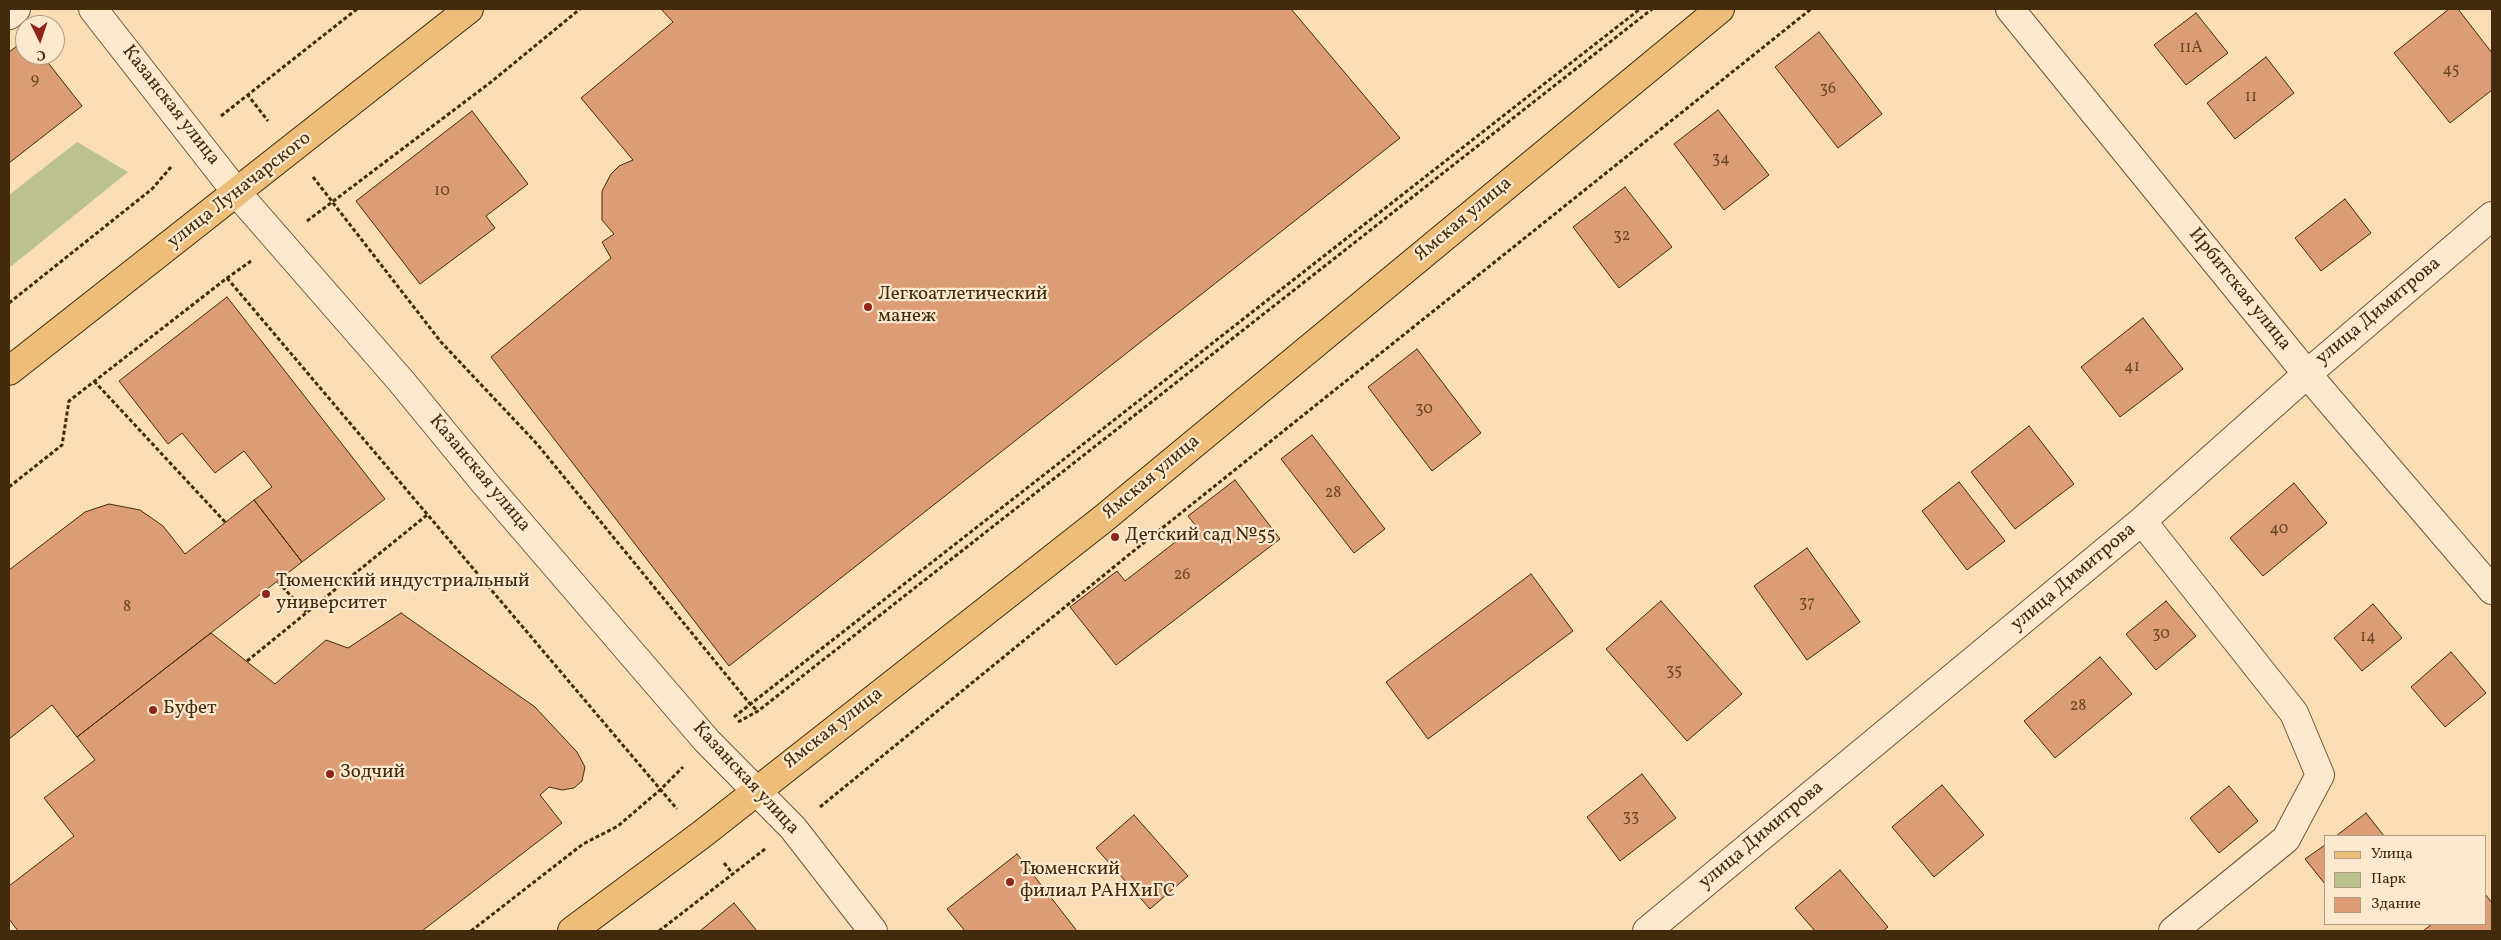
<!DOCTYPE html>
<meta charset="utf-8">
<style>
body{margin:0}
#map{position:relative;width:2501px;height:940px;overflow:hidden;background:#f8ddb5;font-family:Vollkorn,serif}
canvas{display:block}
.frame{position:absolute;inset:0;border:10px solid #412b0b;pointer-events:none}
.legend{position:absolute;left:2324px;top:835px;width:162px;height:90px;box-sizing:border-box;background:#fae9cf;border:1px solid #b09d81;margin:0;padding:6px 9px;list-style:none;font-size:15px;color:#412b0b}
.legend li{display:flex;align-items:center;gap:10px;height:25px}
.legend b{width:25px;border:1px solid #b09d81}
.north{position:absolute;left:15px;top:15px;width:50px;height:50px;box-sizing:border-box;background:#fae9cf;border:1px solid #b09d81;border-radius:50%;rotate:176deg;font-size:14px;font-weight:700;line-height:20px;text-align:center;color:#412b0b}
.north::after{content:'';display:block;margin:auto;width:18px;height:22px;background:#8f2418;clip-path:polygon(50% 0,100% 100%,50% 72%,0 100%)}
</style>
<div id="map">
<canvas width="2501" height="940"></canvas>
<div class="frame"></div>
<ul class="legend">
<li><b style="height:6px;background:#ecbe7a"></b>Улица</li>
<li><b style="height:14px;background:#bbc28f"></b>Парк</li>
<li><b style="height:14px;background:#dc9c75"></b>Здание</li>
</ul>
<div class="north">С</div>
</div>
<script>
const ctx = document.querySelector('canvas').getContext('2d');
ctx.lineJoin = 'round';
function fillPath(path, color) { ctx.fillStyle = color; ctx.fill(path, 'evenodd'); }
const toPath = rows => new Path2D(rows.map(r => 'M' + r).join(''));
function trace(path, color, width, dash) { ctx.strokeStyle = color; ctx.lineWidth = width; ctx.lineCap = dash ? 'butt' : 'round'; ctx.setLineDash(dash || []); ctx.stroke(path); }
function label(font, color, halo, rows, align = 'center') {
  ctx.font = font + ' Vollkorn,serif'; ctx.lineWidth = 4.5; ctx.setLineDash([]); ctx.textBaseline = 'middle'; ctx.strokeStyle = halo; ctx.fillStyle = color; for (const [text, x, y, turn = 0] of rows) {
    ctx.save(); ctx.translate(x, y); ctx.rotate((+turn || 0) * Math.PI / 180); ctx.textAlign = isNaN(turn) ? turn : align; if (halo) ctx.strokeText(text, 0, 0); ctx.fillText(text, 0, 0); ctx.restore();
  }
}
const green = toPath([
 [77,142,128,172,9,268,9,195]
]);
const building = toPath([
 [661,9,1291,9,1400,138,729,666,491,357,611,258,602,242,614,234,602,220,602,191,611,174,619,166,633,160,581,98,673,22,661,9],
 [2449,9,2458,9,2492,53,2492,90,2450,123,2394,53,2449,9],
 [2196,13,2228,53,2186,85,2154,45,2196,13],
 [1819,32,1882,114,1838,148,1775,67,1819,32],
 [25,40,25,55,42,55,82,106,9,163,9,52,25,40],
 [2266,57,2294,93,2235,139,2207,103,2266,57],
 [1718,110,1769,175,1724,210,1674,144,1718,110],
 [472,111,528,184,486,216,495,228,420,284,356,201,472,111],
 [1625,187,1672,247,1619,288,1573,227,1625,187],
 [2345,199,2371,233,2321,271,2295,238,2345,199],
 [227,297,385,499,302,562,254,500,272,487,244,451,215,473,182,433,168,444,119,381,227,297],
 [2143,318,2183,369,2120,417,2081,367,2143,318],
 [1417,349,1481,433,1432,471,1368,387,1417,349],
 [2029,426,2074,484,2015,529,1971,472,2029,426],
 [1312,435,1385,529,1354,553,1281,459,1312,435],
 [1235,480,1280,539,1116,665,1070,607,1117,571,1125,581,1196,526,1188,516,1235,480],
 [1959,482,2005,541,1967,570,1922,511,1959,482],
 [2294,483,2327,523,2263,576,2230,538,2294,483],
 [254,500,302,562,77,737,52,705,9,739,9,570,85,512,109,504,140,510,163,526,185,554,254,500],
 [1807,548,1860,622,1807,660,1754,586,1807,548],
 [1531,574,1573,631,1428,739,1386,682,1531,574],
 [1661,601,1742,694,1687,741,1606,649,1661,601],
 [2166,601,2196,636,2156,670,2126,634,2166,601],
 [2373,604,2402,638,2362,671,2334,638,2373,604],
 [401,613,535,707,577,752,585,767,582,781,574,788,562,790,549,787,540,795,562,823,422,931,18,931,9,919,9,886,74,836,44,798,95,760,77,737,211,633,275,684,326,640,348,648,401,613],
 [2451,652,2486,693,2445,727,2411,687,2451,652],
 [2100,657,2132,694,2055,758,2024,721,2100,657],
 [1642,774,1676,818,1620,861,1587,817,1642,774],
 [1942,785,1984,835,1934,877,1892,827,1942,785],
 [2229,786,2258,821,2219,853,2190,818,2229,786],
 [2366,813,2384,836,2336,836,2366,813],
 [1134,815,1188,876,1150,909,1096,848,1134,815],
 [2325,845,2325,884,2305,859,2325,845],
 [1017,854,1077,931,965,931,947,909,1017,854],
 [1840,870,1888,927,1883,931,1815,931,1795,908,1840,870],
 [2485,894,2492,903,2492,931,2423,931,2432,924,2485,924,2485,894],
 [734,903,757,931,700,931,734,903]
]);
const path = toPath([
 [247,94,268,121],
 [221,116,357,9],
 [313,177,441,342,537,444,750,704,758,711],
 [307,221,491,82,580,9],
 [227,278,677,809],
 [9,303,152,189,171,167],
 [94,381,226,523],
 [9,487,62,445,69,401,227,278,251,261],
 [278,582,306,612],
 [247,661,427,515],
 [734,717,1640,9],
 [738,722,758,711,1652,9],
 [820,807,1131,553,1811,9],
 [724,863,733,874],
 [471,931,583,844,618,826,660,790,683,767],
 [659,931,765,849]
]);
const minor = toPath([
 [93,9,237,193,401,381,484,482,707,741,793,828,873,931],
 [2010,9,2307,374,2492,590],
 [9,15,16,9],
 [2142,521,2294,713,2320,775,2286,839,2173,931],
 [1647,931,2142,521,2307,374,2492,216]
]);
const major = toPath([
 [9,371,469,9],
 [572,931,701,835,1103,519,1720,9]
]);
const markers = [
 [868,307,5,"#8f2418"],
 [1115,537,5,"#8f2418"],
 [266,594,5,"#8f2418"],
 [153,710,5,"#8f2418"],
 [330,774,5,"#8f2418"],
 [1010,882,5,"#8f2418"]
];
const numberNames = [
 ["11А",2191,49],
 ["45",2451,71],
 ["9",35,81],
 ["36",1828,90],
 ["11",2251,98],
 ["34",1721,160],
 ["10",442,192],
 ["32",1622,237],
 ["41",2132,368],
 ["30",1424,410],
 ["28",1333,494],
 ["40",2279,530],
 ["26",1182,576],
 ["37",1807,604],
 ["8",127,608],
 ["30",2161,635],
 ["14",2368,638],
 ["35",1674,672],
 ["28",2078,707],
 ["33",1631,818]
];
const streetNames = [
 ["Казанская улица",170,106,52],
 ["улица Луначарского",240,191,-38],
 ["Ямская улица",1464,220,-40],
 ["Ирбитская улица",2239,290,51],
 ["улица Димитрова",2379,312,-40],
 ["Казанская улица",479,474,50],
 ["Ямская улица",1152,478,-40],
 ["улица Димитрова",2074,578,-40],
 ["Ямская улица",834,729,-38],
 ["Казанская улица",745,779,47],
 ["улица Димитрова",1762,836,-40]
];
const poiNames = [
 ["Легкоатлетический",878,296],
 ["манеж",878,318],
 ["Детский сад №55",1125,537],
 ["Тюменский индустриальный",276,583],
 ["университет",276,605],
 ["Буфет",163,710],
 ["Зодчий",340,774],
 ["Тюменский",1020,871],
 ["филиал РАНХиГС",1020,893]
];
fillPath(green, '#bbc28f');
fillPath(building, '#dc9c75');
trace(building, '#412b0b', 1);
trace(minor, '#6f5836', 30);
trace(major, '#412b0b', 30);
trace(path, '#412b0b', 3, [4, 2.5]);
trace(minor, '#fae9cf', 28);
trace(major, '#ecbe7a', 28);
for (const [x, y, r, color] of markers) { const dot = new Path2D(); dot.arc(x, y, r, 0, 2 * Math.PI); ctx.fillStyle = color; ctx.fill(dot); trace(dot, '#fae9cf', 2); }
label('16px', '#684726', null, numberNames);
label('19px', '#412b0b', '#fae9cf', streetNames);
label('19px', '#412b0b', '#fae9cf', poiNames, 'left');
</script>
